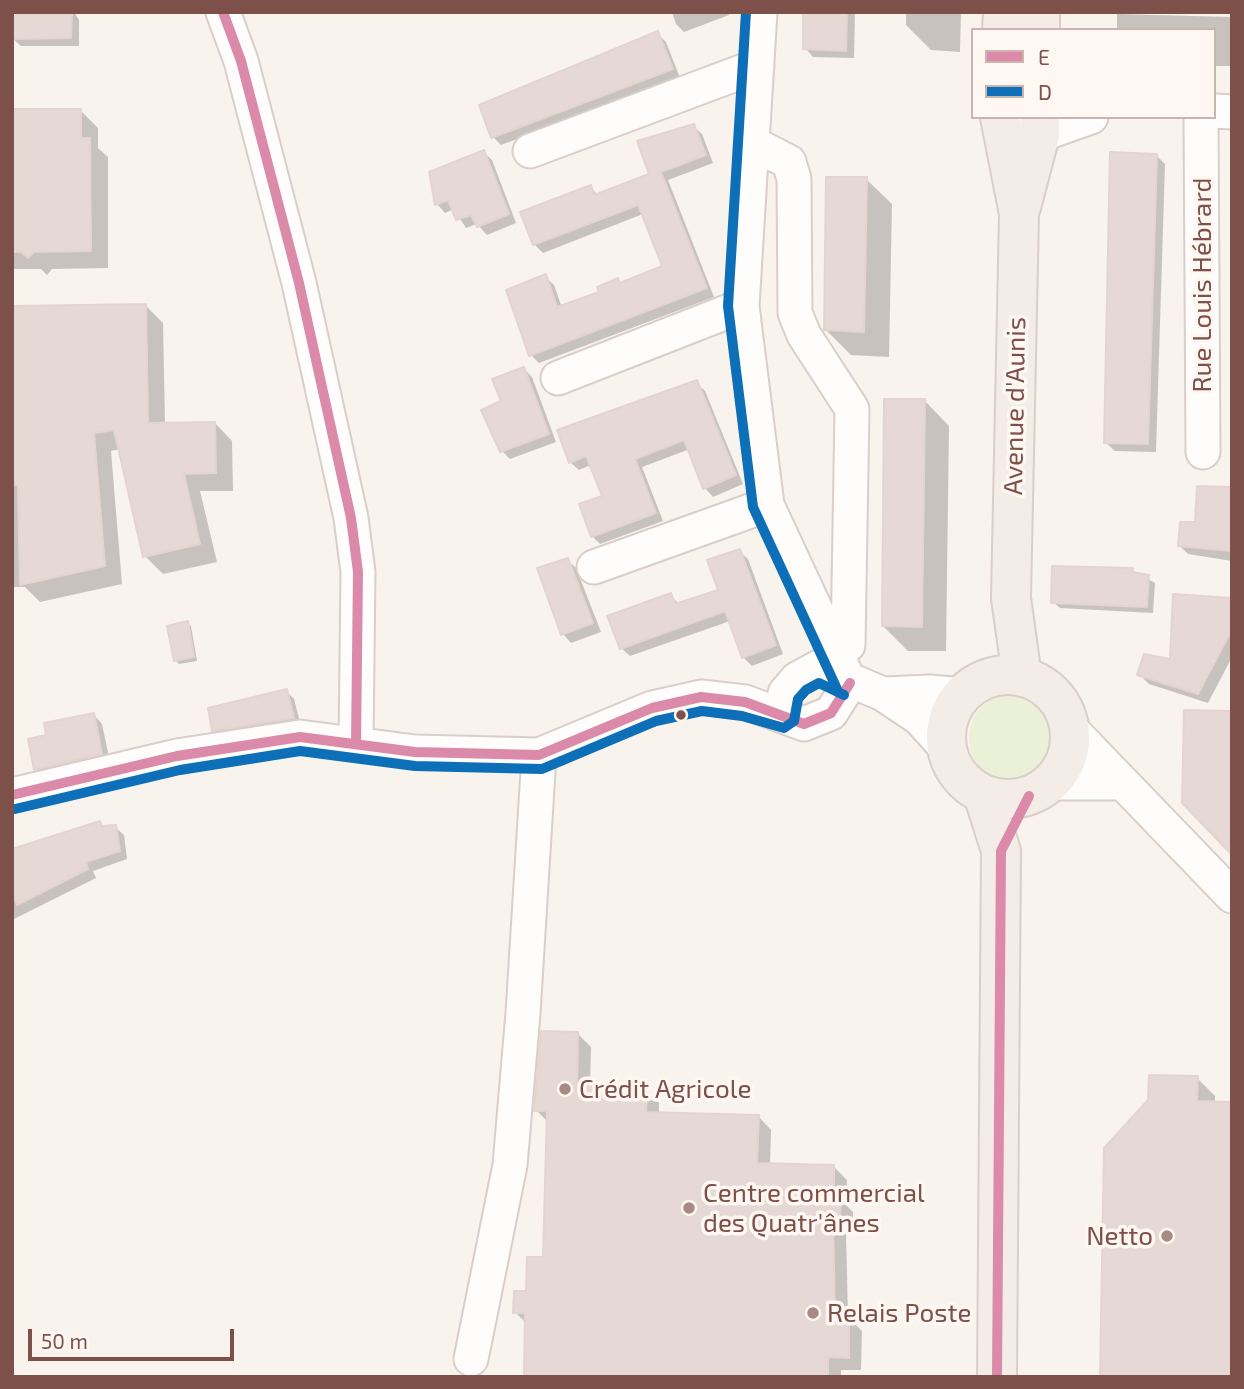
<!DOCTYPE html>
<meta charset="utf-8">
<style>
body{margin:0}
#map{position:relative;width:1244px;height:1389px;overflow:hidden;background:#f9f3ee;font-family:"Exo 2",sans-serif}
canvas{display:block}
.frame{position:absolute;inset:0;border:14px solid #7d5049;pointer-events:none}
.legend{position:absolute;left:971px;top:28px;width:245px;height:91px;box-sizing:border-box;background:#fff7f2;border:2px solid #cbb4ae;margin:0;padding:9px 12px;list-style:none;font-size:21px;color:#7d5049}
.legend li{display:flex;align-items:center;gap:14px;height:35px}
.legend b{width:35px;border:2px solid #cbb4ae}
.scale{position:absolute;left:28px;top:1329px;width:206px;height:32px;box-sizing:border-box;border:4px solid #7d5049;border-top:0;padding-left:9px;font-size:21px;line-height:24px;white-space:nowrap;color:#7d5049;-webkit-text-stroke:5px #fff7f2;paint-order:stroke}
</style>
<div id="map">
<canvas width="1244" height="1389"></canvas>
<div class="frame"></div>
<ul class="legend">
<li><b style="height:9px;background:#db8aa9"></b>E</li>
<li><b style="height:9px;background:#0c6fb8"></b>D</li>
</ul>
<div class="scale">50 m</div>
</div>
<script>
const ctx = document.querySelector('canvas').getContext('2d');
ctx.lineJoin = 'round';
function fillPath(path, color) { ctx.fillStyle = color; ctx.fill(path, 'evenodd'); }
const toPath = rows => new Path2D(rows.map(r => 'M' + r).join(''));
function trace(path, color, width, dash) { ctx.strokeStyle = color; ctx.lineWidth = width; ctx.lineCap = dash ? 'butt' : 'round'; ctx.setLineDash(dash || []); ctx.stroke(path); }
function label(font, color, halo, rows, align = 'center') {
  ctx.font = font + ' "Exo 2",sans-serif'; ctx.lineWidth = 7; ctx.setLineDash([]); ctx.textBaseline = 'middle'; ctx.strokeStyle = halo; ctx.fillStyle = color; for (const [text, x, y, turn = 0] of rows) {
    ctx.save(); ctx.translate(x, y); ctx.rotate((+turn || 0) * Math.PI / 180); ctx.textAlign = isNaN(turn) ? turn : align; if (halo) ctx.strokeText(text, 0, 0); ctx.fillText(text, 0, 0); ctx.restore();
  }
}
const green = toPath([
 '969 738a45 45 0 1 1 90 0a45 45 0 1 1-90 0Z'
]);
const shadow = toPath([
 [12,12,74,12,79,20,79,46,21,46,12,38],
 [672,12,729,12,729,15,684,32,676,24],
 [806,12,855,12,854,58,813,57,805,48],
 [906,12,961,12,960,52,931,50,906,25],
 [1117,14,1232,17,1232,66,1214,66,1214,30,1117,30],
 [657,33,666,42,680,78,501,145,493,137],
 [12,111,81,111,98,128,98,148,108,157,108,268,52,269,47,275,41,269,12,269],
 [693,126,702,134,713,163,668,180,714,297,539,363,531,355,545,277,554,285,562,308,601,293,617,280,622,284,664,267,643,214,543,253,534,244,590,187,598,195,651,175],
 [483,152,492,160,516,223,487,235,477,224,466,228,454,209,445,213,437,204,431,173],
 [1156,155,1165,164,1156,452,1115,451,1106,443],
 [866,179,892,204,889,357,851,355,826,330],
 [145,305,163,323,165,424,215,423,232,441,233,491,200,491,217,562,163,574,145,556,120,449,111,451,122,584,40,602,25,587,12,587,12,308],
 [524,369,532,377,556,442,510,459,502,451,503,402],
 [696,382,705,391,743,484,713,497,705,488,690,449,642,467,663,521,600,544,592,536,604,497,591,465,579,470,570,462],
 [924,400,949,426,946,651,908,651,883,626],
 [1232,489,1232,561,1188,554,1180,546,1196,524],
 [739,551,748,559,783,654,752,666,743,657,730,621,630,656,621,648,670,595,680,605,720,591],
 [567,560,576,568,601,632,571,643,563,634],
 [1132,570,1155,583,1153,613,1060,608,1053,602],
 [1175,595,1232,600,1232,657,1208,703,1149,684,1139,674,1172,661],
 [187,623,191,626,197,661,179,664,176,661],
 [286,691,294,699,301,726,222,738,214,730],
 [94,715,102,724,110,762,44,778,35,769,48,736],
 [100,823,104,828,115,827,124,835,127,859,93,871,96,878,12,920,12,851],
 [578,1034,591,1047,590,1088,646,1090,659,1103,659,1114,758,1116,771,1130,770,1165,833,1166,847,1180,846,1205,853,1212,853,1232,846,1232,848,1317,862,1331,861,1370,841,1370,841,1377,525,1377,527,1324,515,1312,545,1259,549,1123,536,1110],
 [1197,1078,1215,1096,1215,1103,1101,1377]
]);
const building = toPath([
 [12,12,72,12,71,38,12,39,12,12],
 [803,12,847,12,846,51,803,49,803,12],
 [658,31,673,69,491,138,479,105,658,31],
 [12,109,81,109,81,138,90,138,91,251,34,252,28,258,21,252,12,252,12,109],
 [694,124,706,155,661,172,707,288,529,356,506,290,546,274,557,307,599,292,597,287,618,278,620,283,662,266,638,205,533,245,520,212,591,185,594,195,649,174,637,141,694,124],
 [484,150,509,214,477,227,471,215,456,220,448,200,435,205,429,172,484,150],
 [1110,152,1157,154,1148,444,1104,443,1110,152],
 [826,177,867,177,864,332,824,330,826,177],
 [146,304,148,423,215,422,216,473,184,474,200,544,143,557,114,430,94,433,105,566,20,585,18,485,12,485,12,306,146,304],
 [524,367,549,434,500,452,481,410,501,401,492,379,524,367],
 [697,380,736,475,703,489,684,440,635,459,656,513,591,537,579,504,602,496,586,456,569,463,557,430,697,380],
 [884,399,925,399,922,627,882,626,884,399],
 [1197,486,1232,487,1232,551,1178,546,1180,522,1195,522,1197,486],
 [740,549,776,645,742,658,725,611,620,649,607,616,671,593,675,604,718,590,707,560,740,549],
 [568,558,593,623,561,635,537,568,568,558],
 [1052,566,1133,568,1132,572,1149,575,1147,607,1051,603,1052,566],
 [1173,594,1232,598,1232,629,1198,694,1137,675,1144,654,1170,659,1173,594],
 [188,621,194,657,174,661,167,626,188,621],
 [287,689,294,718,212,731,208,708,287,689],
 [1184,710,1232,711,1232,855,1182,803,1184,710],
 [94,713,102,754,34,770,28,739,46,735,44,723,94,713],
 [100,821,102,826,116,825,120,851,86,862,88,869,17,905,12,892,12,849,100,821],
 [541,1031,578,1032,577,1086,647,1088,646,1112,759,1115,757,1163,834,1165,834,1197,841,1196,840,1219,833,1219,835,1315,849,1316,849,1358,828,1357,828,1377,524,1377,525,1313,513,1313,514,1291,526,1291,527,1257,543,1257,547,1111,534,1111,541,1031],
 [1149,1075,1198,1076,1197,1101,1232,1102,1232,1377,1100,1377,1104,1148,1148,1100,1149,1075]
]);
const minor = toPath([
 [223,12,241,61,299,283,351,518,358,572,356,743],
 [760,12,742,306,767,505,850,683],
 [1214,111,1232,112],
 [1201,117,1203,452],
 [1018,126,1040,135,1091,117],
 [752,143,789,162,794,179,795,313,804,335,852,409,848,645,835,654],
 [530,151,757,66],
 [558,378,742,306],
 [594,567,767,505],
 [883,694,930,692,962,695],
 [782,714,785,693,797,679,819,667,883,694,919,718,947,749],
 [1070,728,1232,896],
 [1051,783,1122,783],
 [12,795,177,756,300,737,415,752,539,755,652,708,701,697,745,702,804,724,831,713,850,683],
 [471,1359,510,1165,523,1013,539,755]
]);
const major = toPath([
 [1002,30,1003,12],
 [1040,30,1040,12],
 [1000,117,1019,214,1011,598,1022,677],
 [1021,207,1040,135,1040,117],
 '946 737a62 62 0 1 1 124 0a62 62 0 1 1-124 0Z',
 [983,794,1001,851,997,1377]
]);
const bus1 = toPath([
 [223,12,241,61,299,283,351,518,358,572,356,743],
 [12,795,177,756,300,737,415,752,539,755,652,708,701,697,745,702,804,724,831,713,850,683],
 [997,1377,1001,851,1029,796]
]);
const bus2 = toPath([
 [746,12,728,306,753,507,837,689],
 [15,809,180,770,300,751,415,766,542,769,656,721,702,711,742,716,784,728,794,721,798,699,806,690,819,683,844,695]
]);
const markers = [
 [681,715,6,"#7d5049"],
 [565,1089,7,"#a88983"],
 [689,1208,7,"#a88983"],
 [1167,1236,7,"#a88983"],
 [813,1313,7,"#a88983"]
];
const streetNames = [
 ["Rue Louis Hébrard",1202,285,-90],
 ["Avenue d'Aunis",1015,406,-89]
];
const poiNames = [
 ["Crédit Agricole",579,1089],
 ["Centre commercial",703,1193],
 ["des Quatr'ânes",703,1223],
 ["Netto",1153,1236,"right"],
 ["Relais Poste",827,1313]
];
fillPath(green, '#ebf1d7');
fillPath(shadow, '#0003');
fillPath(building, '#e6d9d5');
trace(building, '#e4d4cf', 2);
trace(minor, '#d9ceca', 37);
trace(major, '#dbceca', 42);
trace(minor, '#fefdfc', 33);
trace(major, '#f4ece6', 38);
trace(bus1, '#db8aa9', 10);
trace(bus2, '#0c6fb8', 10);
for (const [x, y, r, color] of markers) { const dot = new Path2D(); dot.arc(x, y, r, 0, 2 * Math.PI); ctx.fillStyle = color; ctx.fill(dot); trace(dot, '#fff7f2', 2.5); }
label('26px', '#7d5049', '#fff7f2', streetNames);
label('26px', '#7d5049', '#fff7f2', poiNames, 'left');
</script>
